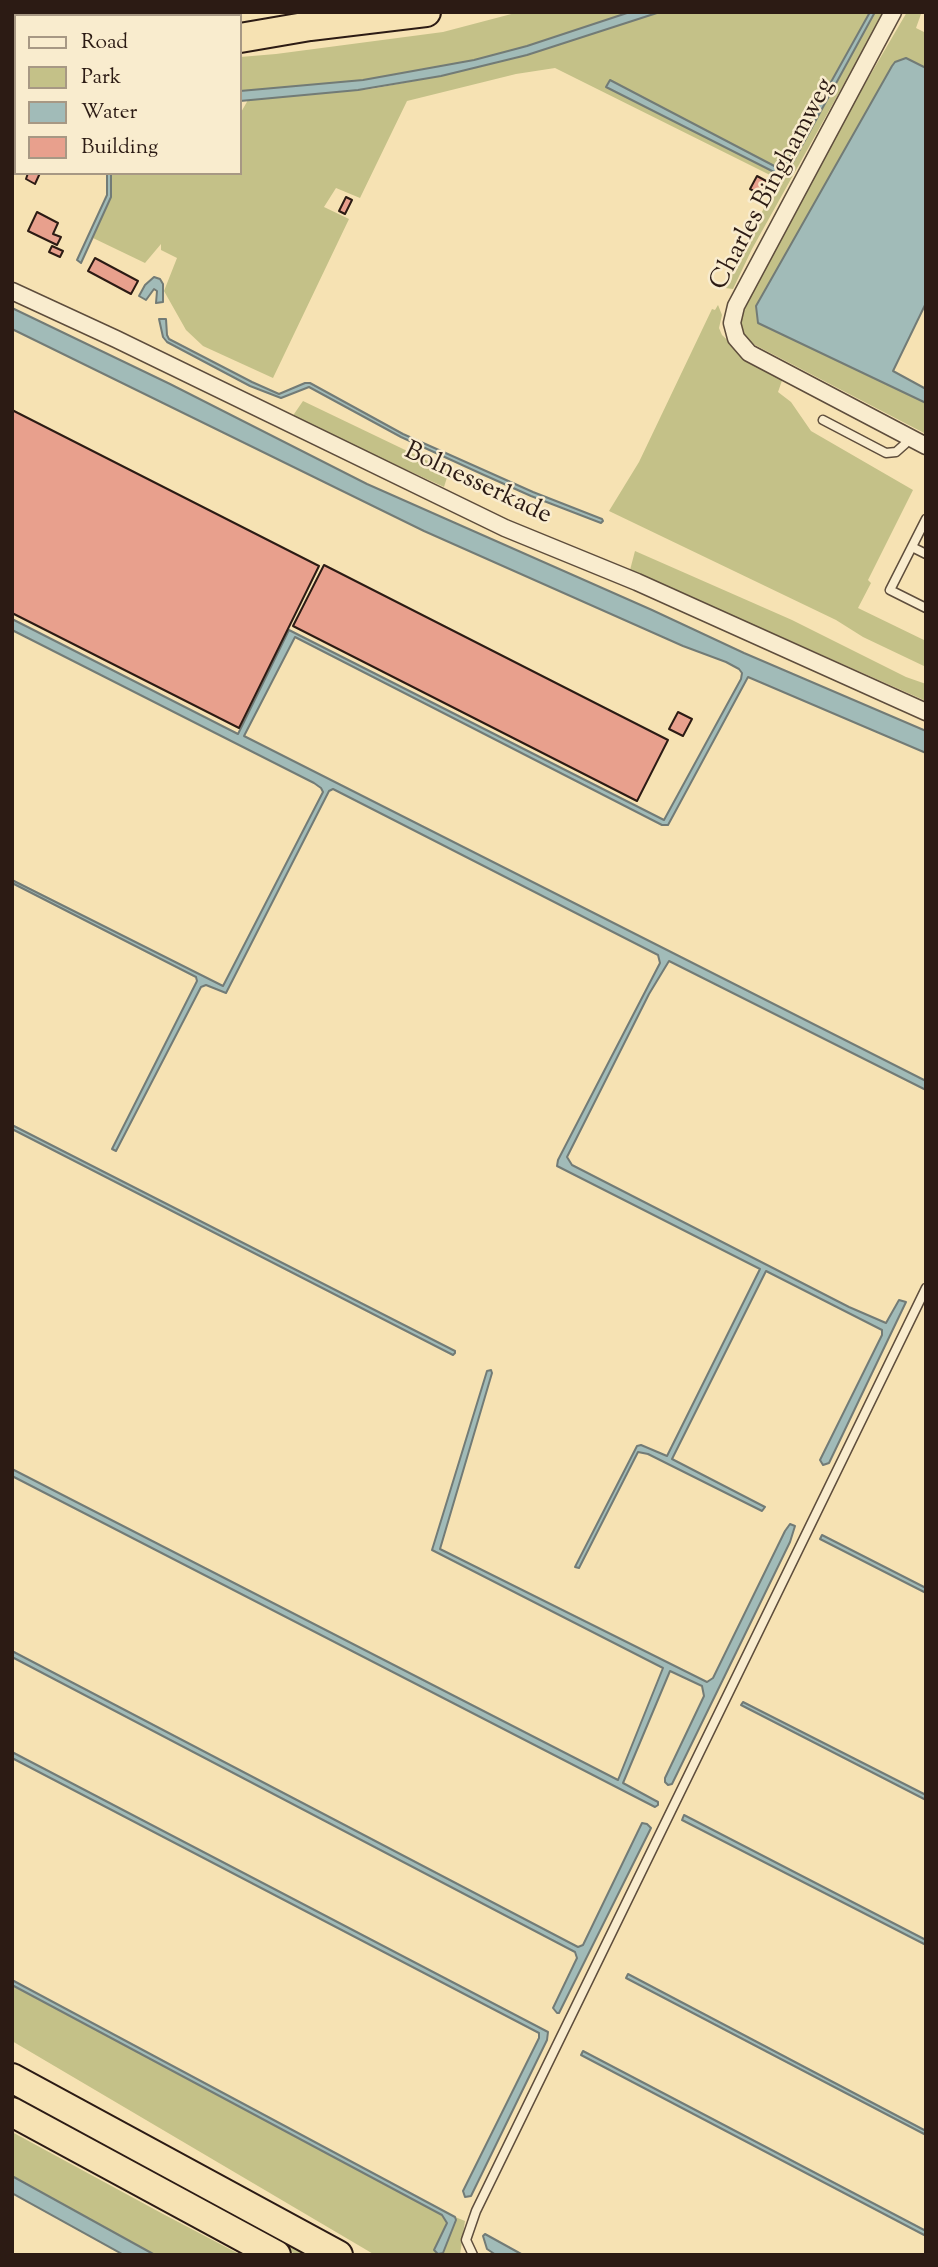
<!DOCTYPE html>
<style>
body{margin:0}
#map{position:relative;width:938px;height:2267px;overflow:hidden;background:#f6e2b3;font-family:"Sorts Mill Goudy",serif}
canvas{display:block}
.frame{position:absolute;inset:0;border:14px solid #2c1b14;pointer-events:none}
.legend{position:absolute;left:14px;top:14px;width:228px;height:161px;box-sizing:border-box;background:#f9ecce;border:2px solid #a79884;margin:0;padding:9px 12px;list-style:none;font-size:21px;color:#2c1b14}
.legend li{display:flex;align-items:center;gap:14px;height:35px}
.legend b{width:35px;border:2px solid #a79884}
</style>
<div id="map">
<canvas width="938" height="2267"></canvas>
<div class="frame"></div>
<ul class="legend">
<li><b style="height:9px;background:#f9ecce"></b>Road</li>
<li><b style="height:19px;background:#c4c188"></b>Park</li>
<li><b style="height:19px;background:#a1bbb8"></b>Water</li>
<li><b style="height:19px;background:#e8a08d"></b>Building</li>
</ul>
</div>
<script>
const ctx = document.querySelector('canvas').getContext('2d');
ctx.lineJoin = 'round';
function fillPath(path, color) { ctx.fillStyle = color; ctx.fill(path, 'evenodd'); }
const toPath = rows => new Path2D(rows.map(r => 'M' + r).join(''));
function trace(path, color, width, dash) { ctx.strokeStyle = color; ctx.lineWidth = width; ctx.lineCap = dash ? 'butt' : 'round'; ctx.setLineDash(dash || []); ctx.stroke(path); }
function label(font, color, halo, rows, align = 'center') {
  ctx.font = font + ' "Sorts Mill Goudy",serif'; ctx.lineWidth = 5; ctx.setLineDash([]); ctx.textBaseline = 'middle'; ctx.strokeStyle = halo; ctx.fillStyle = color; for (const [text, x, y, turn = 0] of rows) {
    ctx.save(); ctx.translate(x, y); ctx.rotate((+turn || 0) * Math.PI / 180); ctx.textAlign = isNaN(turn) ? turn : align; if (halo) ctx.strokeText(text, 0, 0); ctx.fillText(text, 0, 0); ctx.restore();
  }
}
const green = toPath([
 [519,12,630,12,527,46,474,60,412,73,343,83,240,91,240,57,276,54,443,32],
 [660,12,870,12,782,171,610,80,784,175,787,173,875,12,884,12,752,249,733,289,725,288,778,179,555,68,516,74,407,101,360,198,336,188,324,207,349,219,273,378,203,346,186,330,164,291,177,258,161,250,161,244,145,263,93,238,111,197,111,173,240,173,240,114,248,100,371,89,441,76,527,55],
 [907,12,926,12,921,14,916,28,926,33,926,68,906,58,757,306,758,323,926,403,926,434,753,344,742,333,740,320,741,313,831,142],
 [718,305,722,315,719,328,722,335,741,353,784,375,778,392,791,402,811,431,913,490,868,580,871,583,858,608,926,641,926,667,863,637,836,620,609,511,639,462,712,309,715,310],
 [303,401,449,471,444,487,292,417],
 [635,551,792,620,906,677,926,684,926,701,630,570],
 [12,1985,442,2215,447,2223,434,2250,440,2255,375,2255,12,2041],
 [12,2089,319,2255,297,2255,12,2100],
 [12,2132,163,2214,241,2255,155,2255,12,2176],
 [455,2217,465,2221,460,2255,441,2255,443,2253,456,2220]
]);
const water = toPath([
 [630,12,660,12,527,55,441,76,358,90,240,101,240,91,363,80,474,60,527,46,630,12],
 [870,12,875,12,787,173,784,175,780,175,606,87,610,80,782,170,870,12],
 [906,58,926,68,926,303,893,371,926,389,926,403,758,323,756,306,892,66,895,62,906,58],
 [107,173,111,173,111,197,81,263,77,260,107,195,107,173],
 [154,277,160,279,163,284,163,302,156,303,157,291,154,289,146,300,139,296,145,285,154,277],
 [12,308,170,384,367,484,652,610,744,653,926,731,926,753,748,677,668,825,662,825,295,637,244,736,926,1081,926,1090,669,961,649,994,567,1157,572,1165,849,1307,886,1323,899,1300,906,1302,829,1463,823,1465,820,1460,882,1335,882,1330,766,1271,672,1459,765,1507,762,1511,648,1454,638,1452,579,1568,575,1567,637,1446,641,1445,667,1456,760,1269,557,1166,558,1160,660,963,658,955,333,789,329,791,226,993,206,985,201,987,116,1151,112,1149,197,981,196,977,12,883,12,880,223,986,323,792,321,788,314,783,12,630,12,619,238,734,289,630,664,820,741,679,742,673,739,669,726,662,683,646,424,531,12,329,12,308],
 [159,319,166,319,167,335,169,339,252,382,279,394,305,383,310,383,403,434,533,492,602,519,603,521,601,523,531,496,484,475,401,437,309,387,281,398,250,386,167,342,163,337,159,319],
 [12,1125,455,1351,455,1353,453,1355,12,1129,12,1125],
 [491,1370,492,1373,440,1549,707,1682,713,1678,785,1531,790,1524,795,1526,790,1542,672,1784,668,1785,665,1782,665,1778,704,1696,702,1686,670,1671,623,1783,658,1802,658,1805,655,1807,12,1476,12,1469,618,1780,663,1668,432,1550,487,1371,491,1370],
 [822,1535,926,1588,926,1593,820,1539,822,1535],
 [12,1651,578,1947,583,1945,642,1823,647,1824,651,1828,559,2013,557,2013,553,2008,577,1958,575,1952,12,1657,12,1651],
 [743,1702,926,1795,926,1800,741,1705,743,1702],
 [12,1752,548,2032,547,2040,471,2196,465,2197,463,2191,539,2038,539,2033,12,1758,12,1752],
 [684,1815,926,1940,926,1945,682,1820,684,1815],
 [628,1974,926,2131,926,2135,626,1978,628,1974],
 [12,1980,455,2217,456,2220,443,2253,438,2254,434,2250,447,2223,442,2215,12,1985,12,1980],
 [583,2051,926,2231,926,2236,581,2055,583,2051],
 [12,2176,155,2255,124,2255,12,2193,12,2176],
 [485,2234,523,2255,496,2255,487,2249,483,2236,485,2234]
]);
const building = toPath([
 [28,173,40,173,35,184,26,179,28,173],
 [757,176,770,183,763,196,750,189,757,176],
 [346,197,352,200,345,214,339,211,346,197],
 [37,212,58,223,53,234,61,237,57,245,28,231,37,212],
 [52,246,63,251,60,257,49,252,52,246],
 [95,258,138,281,131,294,88,271,95,258],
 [12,410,319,566,239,728,12,613,12,410],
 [324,565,668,740,637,801,293,626,324,565],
 [678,712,692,719,683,736,669,729,678,712]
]);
const lane = toPath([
 [823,420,886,453,896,452,905,444,909,437],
 [926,519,890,590,926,608],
 [912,547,926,554],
 [473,2255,466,2240,476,2211,926,1288]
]);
const street = toPath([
 [893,12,736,306,732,323,736,338,749,353,926,446],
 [12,291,116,339,505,528,637,582,926,712]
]);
const highway = toPath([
 [70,12,106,16],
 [12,31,16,32],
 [240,38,310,26,426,12],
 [12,2078,338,2255],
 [12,2112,276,2255]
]);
const streetNames = [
 ["Charles Binghamweg",774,185,-62],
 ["Bolnesserkade",477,485,25]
];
fillPath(green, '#c4c188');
fillPath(water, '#a1bbb8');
trace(water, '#727b76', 2);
fillPath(building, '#e8a08d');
trace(building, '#2c1b14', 2);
trace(lane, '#5e4d3c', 11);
trace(street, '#5e4d3c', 19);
trace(highway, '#2c1b14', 32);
trace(lane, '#f9ecce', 8);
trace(street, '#f9ecce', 16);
trace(highway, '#f6e2b3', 28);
label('26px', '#2c1b14', '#f9ecce', streetNames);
</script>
